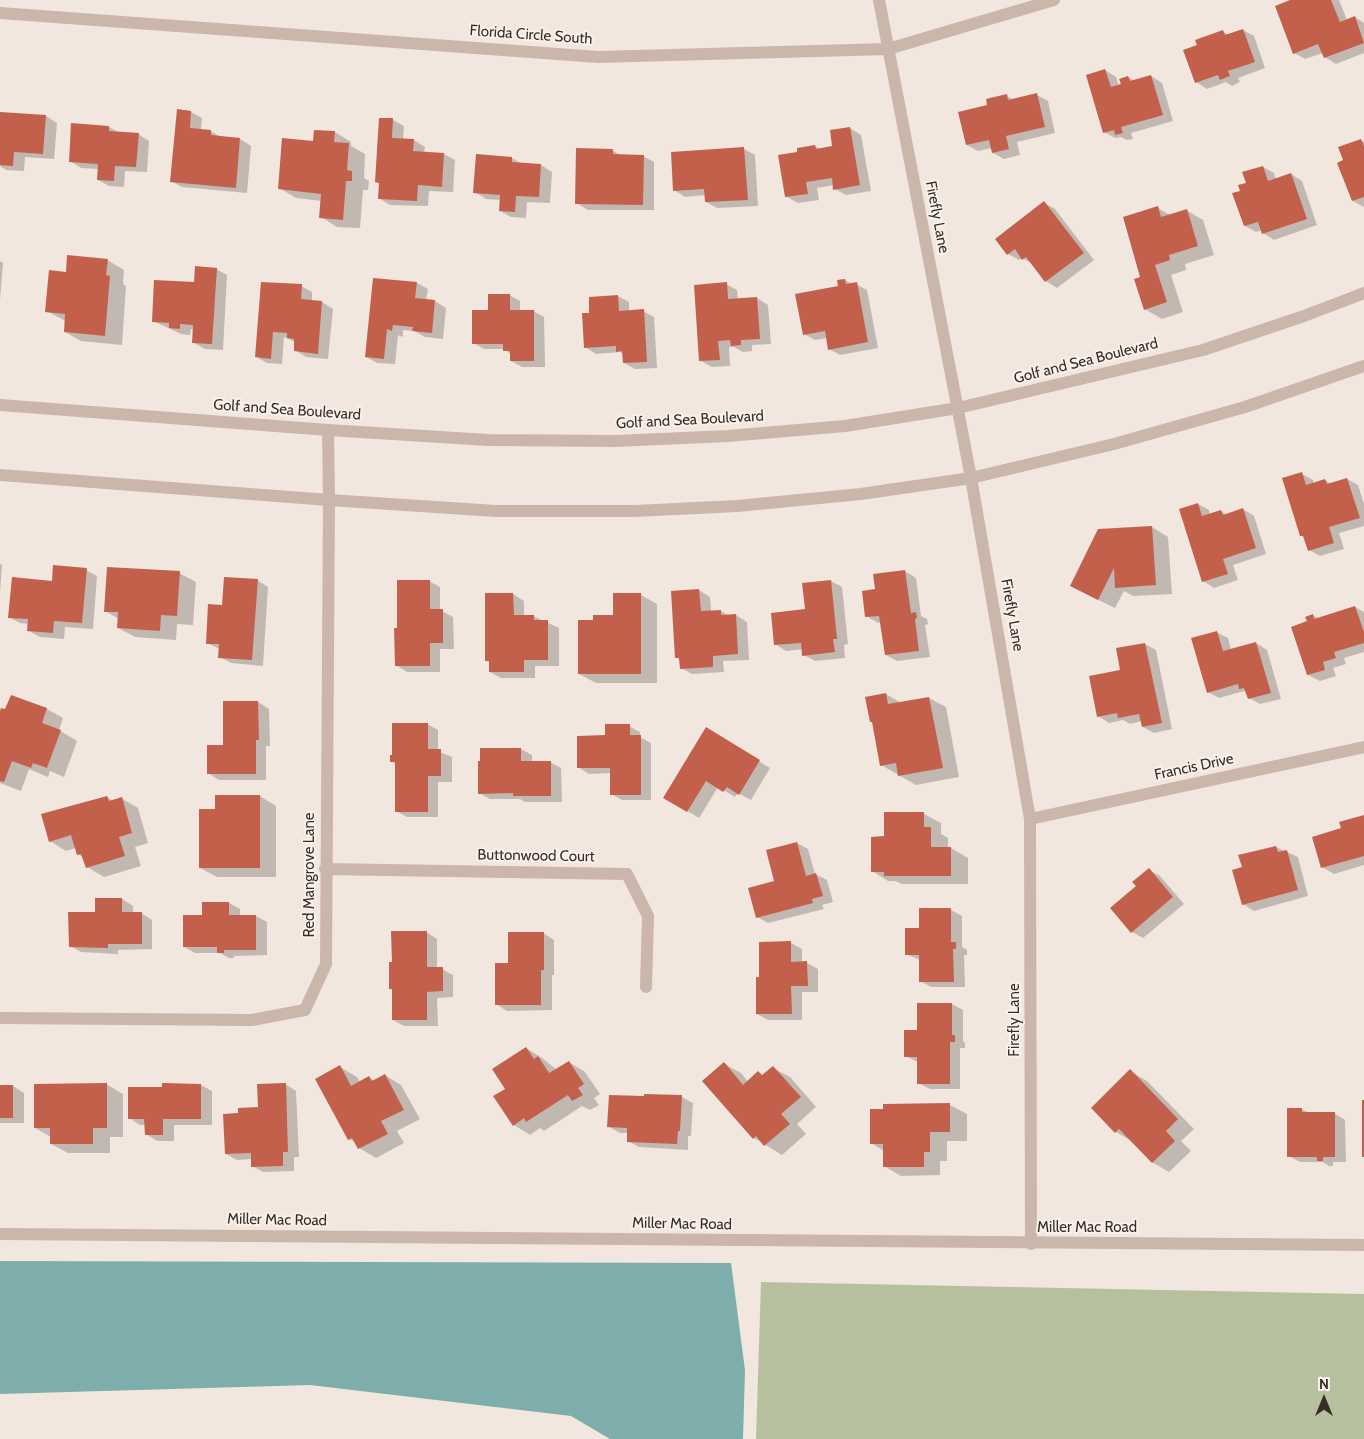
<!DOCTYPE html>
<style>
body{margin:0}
#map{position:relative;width:1364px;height:1439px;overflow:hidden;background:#f2e7de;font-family:Cabin,sans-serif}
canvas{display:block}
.north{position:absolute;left:1299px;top:1374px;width:50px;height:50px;-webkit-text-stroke:4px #f9f1ea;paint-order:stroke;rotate:0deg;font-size:14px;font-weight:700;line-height:20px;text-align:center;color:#372d29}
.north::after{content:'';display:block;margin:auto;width:18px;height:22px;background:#372d29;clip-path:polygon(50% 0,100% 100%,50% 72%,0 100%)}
</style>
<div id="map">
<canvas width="1364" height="1439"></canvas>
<div class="north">N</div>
</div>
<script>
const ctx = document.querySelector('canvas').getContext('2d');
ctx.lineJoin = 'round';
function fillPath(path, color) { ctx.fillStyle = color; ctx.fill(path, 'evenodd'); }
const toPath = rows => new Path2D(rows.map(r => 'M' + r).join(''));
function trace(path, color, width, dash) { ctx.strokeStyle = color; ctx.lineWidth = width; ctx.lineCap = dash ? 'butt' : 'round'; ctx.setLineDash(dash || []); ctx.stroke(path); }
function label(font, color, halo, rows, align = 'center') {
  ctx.font = font + ' Cabin,sans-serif'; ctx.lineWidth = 4; ctx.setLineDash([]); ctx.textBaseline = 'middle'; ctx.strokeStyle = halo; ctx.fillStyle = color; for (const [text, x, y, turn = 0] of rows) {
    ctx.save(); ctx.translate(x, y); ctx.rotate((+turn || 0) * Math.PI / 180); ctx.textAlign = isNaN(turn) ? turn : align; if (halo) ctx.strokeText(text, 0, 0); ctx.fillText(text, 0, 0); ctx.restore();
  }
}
const green = toPath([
 [761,1282,1364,1294,1364,1439,756,1439]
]);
const water = toPath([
 [0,1261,731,1263,745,1370,743,1439,610,1439,571,1416,310,1385,0,1394]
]);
const shadow = toPath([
 [1294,0,1339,0,1347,20,1355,17,1364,23,1364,53,1336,64,1325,57,1323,53,1305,59,1294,53],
 [1243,30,1254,36,1265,68,1238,78,1240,82,1232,86,1226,82,1207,89,1196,82,1199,46,1223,32,1229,35],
 [1105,70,1116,77,1119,86,1122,84,1128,77,1135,81,1151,76,1162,83,1173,121,1131,133,1133,139,1127,140,1121,137,1115,138,1104,132],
 [1037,95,1048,101,1055,133,1017,142,1020,155,1004,159,993,153,992,148,978,151,967,145,988,106,1007,96,1014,100],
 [178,111,191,112,202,118,201,130,211,131,222,138,240,139,251,146,247,193,182,187,171,181],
 [0,113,46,116,57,123,54,159,25,157,24,171,6,170,0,166],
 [380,119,393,120,404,126,403,140,414,140,425,147,424,153,444,154,455,160,453,192,429,191,428,206,390,205,379,198,380,184,376,182],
 [109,127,120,133,138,134,149,141,147,172,125,171,124,187,109,186,98,180,99,169,81,168,70,161],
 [850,128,861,135,871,191,846,195,835,189,834,185,817,188,819,200,798,203,787,197,799,153,815,146,820,149,834,147,831,131],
 [335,132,351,142,351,146,365,154,364,178,369,181,368,190,363,190,360,228,337,227,321,217,322,201,296,198,279,188,314,142],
 [1361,140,1364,142,1364,207,1353,201,1339,163,1345,161],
 [744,149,755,155,758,206,717,208,706,202,705,195,685,197,674,190],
 [612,150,622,156,643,156,654,162,654,210,588,210,577,203],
 [512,158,522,164,541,165,552,172,550,203,527,202,526,218,511,217,500,211,501,200,486,199,475,192],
 [1263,167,1274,173,1276,180,1291,174,1302,181,1317,225,1274,240,1263,233,1262,230,1256,232,1245,226,1241,191],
 [1044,203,1055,209,1094,260,1057,288,1046,281,1033,264,1022,258,1019,260,1008,254],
 [1158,208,1170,215,1186,210,1203,220,1214,255,1185,264,1186,270,1171,275,1183,312,1162,319,1145,309,1142,278],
 [107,260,124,270,123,284,126,286,122,345,81,341,65,332,66,321,46,311,67,273],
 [0,261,3,263,0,300],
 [216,269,227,275,223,350,205,349,194,343,194,329,191,329,190,335,181,334,153,321,196,284],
 [845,280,852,284,856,284,867,290,878,348,840,355,829,349,827,338,815,340,804,334],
 [417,283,428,289,426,300,435,301,446,308,443,339,425,337,414,331,403,330,403,337,398,335,395,364,377,363,366,357],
 [726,284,737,290,738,300,757,298,768,305,771,344,752,345,752,351,743,352,734,347,729,347,730,366,712,367,701,361],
 [301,286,312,292,312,301,322,302,333,309,328,359,306,357,295,350,295,342,284,337,282,364,267,363,256,357],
 [509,295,520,301,520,311,533,311,544,317,545,367,522,367,511,361,511,354,503,349,484,349,473,343,489,311],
 [618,296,629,302,629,311,643,311,654,317,657,368,635,369,624,363,623,354,620,352,596,354,585,347,591,314],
 [1302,474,1313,480,1314,484,1325,480,1331,484,1347,479,1358,485,1364,504,1364,526,1339,533,1344,549,1320,556,1309,550,1305,537,1302,535],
 [1198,504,1209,510,1210,515,1221,511,1227,515,1243,509,1254,516,1266,554,1233,565,1238,580,1214,588,1203,581],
 [1152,527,1168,537,1172,594,1133,596,1124,591,1115,608,1088,595],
 [0,564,2,565,0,593],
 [86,570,97,576,93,629,65,627,64,639,40,637,29,631,29,624,20,623,9,617,53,582],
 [905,571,916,578,921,616,927,619,928,624,925,625,930,657,897,661,886,655,881,622,878,623,866,616,877,590,875,575],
 [179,573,196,582,193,625,177,624,176,640,135,637,118,628,119,619,105,611],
 [257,580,268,587,263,666,231,663,220,657,220,649,207,643,223,607],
 [429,581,440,587,440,610,453,617,454,649,440,649,440,672,407,672,396,665,399,630],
 [831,581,842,587,848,644,844,645,845,658,815,661,804,655,803,649,786,651,775,644],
 [699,590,710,597,711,611,721,611,729,616,736,615,747,622,749,660,723,661,724,672,692,674,681,668,680,660,676,657,672,592],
 [513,594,524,601,524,616,533,616,559,628,559,666,535,666,535,678,501,678,490,672,490,662,486,660],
 [641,595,657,604,657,683,596,683,579,674,594,622,614,616],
 [1355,607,1364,612,1364,652,1344,658,1346,664,1333,668,1336,676,1320,681,1308,675,1308,622,1313,615,1319,619],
 [1216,632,1228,638,1231,650,1256,643,1267,650,1281,699,1260,704,1249,698,1247,692,1244,691,1219,698,1208,692],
 [1145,644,1156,650,1172,729,1154,733,1143,727,1142,721,1130,724,1123,720,1109,723,1098,716,1122,670],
 [886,694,901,703,929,698,946,707,959,777,916,785,881,765],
 [11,696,47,709,63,718,59,730,77,741,64,777,50,771,48,777,29,769,21,791,0,783,0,715,6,711],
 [258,702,269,709,270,746,266,746,266,780,219,780,208,773],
 [427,724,438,730,438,751,452,757,452,782,438,782,438,817,407,817,396,811,396,764,391,761],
 [629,726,640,732,640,737,651,743,651,800,622,800,611,794,611,773,589,774,578,767,606,736],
 [706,729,770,768,751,800,738,793,735,797,718,787,699,818,664,797],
 [521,749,532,755,532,762,550,762,561,768,562,802,525,802,520,799,490,799,479,793],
 [260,796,276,806,276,877,217,877,200,868,217,810],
 [107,797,113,801,121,798,138,808,148,843,135,847,141,866,104,877,87,867,84,858,78,854,76,848,66,851,50,841],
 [924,814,941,823,941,834,948,838,948,848,951,848,968,858,968,884,902,884,895,881,888,881,872,871,885,838],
 [1364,816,1364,865,1334,874,1322,867,1342,829],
 [797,843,808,849,815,874,827,880,833,902,822,905,824,909,768,923,757,917],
 [1276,847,1298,857,1308,896,1254,911,1243,904,1243,868],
 [1149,870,1160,876,1184,904,1143,938,1132,932,1138,887],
 [97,899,122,899,133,906,133,913,141,913,152,920,152,949,118,950,118,954,81,952,70,946,97,913],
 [229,903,240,909,240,916,256,916,267,922,267,955,234,956,234,958,229,958,220,953,195,953,184,947],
 [951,910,962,916,962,947,967,950,967,955,964,955,965,987,931,987,920,981,920,960,906,954,920,929],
 [426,932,437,939,437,969,442,969,453,975,453,997,437,998,438,1026,404,1026,393,1020,393,990,390,988,393,963],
 [543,933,554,940,554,975,552,975,552,1010,507,1011,496,1004],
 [791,943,802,949,802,963,807,963,818,969,818,992,802,992,802,1020,768,1020,757,1014,760,978],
 [952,1004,963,1010,963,1041,965,1043,965,1048,960,1048,960,1089,930,1089,918,1083,918,1062,905,1056,918,1031],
 [526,1048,542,1058,557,1070,569,1062,585,1072,600,1094,594,1098,599,1105,590,1110,582,1106,544,1131,540,1128,530,1135,514,1125,506,1089],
 [724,1064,741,1073,748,1082,759,1073,763,1076,773,1068,790,1077,816,1107,797,1124,806,1134,782,1155,754,1138],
 [340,1067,357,1077,360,1082,369,1078,374,1081,385,1075,401,1085,420,1119,397,1131,404,1143,376,1158,359,1148,356,1143,349,1139],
 [1130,1071,1147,1081,1194,1129,1181,1141,1191,1151,1169,1172,1152,1162,1133,1142,1116,1132],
 [106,1084,123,1094,123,1137,110,1137,110,1153,68,1153,51,1144,51,1137,35,1128],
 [285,1084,296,1091,299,1157,294,1157,294,1171,263,1172,252,1166,252,1159,237,1160,226,1154,239,1114,259,1108],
 [201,1085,212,1091,212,1125,174,1125,174,1141,157,1141,146,1134,146,1125,140,1125,129,1118,163,1088],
 [0,1086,13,1086,24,1093,24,1123,0,1123],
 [682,1097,693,1103,691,1136,688,1136,688,1150,639,1147,628,1141,628,1133,620,1133,609,1127],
 [884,1105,950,1105,967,1114,967,1141,947,1141,947,1161,940,1161,940,1175,901,1176,884,1166,884,1151,871,1143,885,1110],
 [1302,1109,1309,1113,1334,1113,1345,1120,1346,1162,1333,1162,1333,1166,1329,1166,1323,1162,1300,1162,1289,1156]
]);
const building = toPath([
 [1290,0,1331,0,1340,22,1355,16,1364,43,1324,58,1318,44,1293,54,1275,6],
 [1243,29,1255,62,1228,71,1230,76,1220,80,1218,75,1195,83,1183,50,1197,45,1195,40,1223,30,1225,35],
 [1105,69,1111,87,1121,84,1119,79,1128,76,1130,81,1151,75,1163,115,1121,127,1123,133,1115,135,1114,130,1103,133,1086,75],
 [1037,93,1045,127,1006,136,1009,149,992,153,989,140,966,145,958,112,987,105,986,99,1007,94,1008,100],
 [177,109,191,111,190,128,211,130,211,135,240,138,236,188,170,182],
 [0,112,46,115,43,154,14,152,13,166,0,165],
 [379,118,393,118,392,138,414,139,413,151,444,153,442,187,418,185,417,201,378,199,379,183,375,182],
 [71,123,109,126,109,131,139,133,136,167,115,166,114,181,97,180,98,164,69,162],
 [850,127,860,185,833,190,832,178,806,182,808,194,785,197,778,155,797,152,797,148,815,145,816,149,832,146,830,130],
 [314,130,335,131,334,142,349,143,347,170,352,171,352,181,346,181,343,220,319,218,321,194,278,189,282,138,313,141],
 [1361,139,1364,146,1364,197,1352,201,1337,163,1343,160,1338,147],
 [744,147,748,200,705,202,704,189,673,191,671,152],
 [576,148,613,149,613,154,644,155,643,205,575,204],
 [476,154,512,157,512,162,541,164,539,197,516,196,515,212,499,211,500,195,473,193],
 [1263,166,1268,181,1291,173,1307,219,1262,234,1258,222,1244,226,1232,193,1240,191,1238,185,1246,183,1242,172],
 [1044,201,1084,253,1045,282,1026,257,1022,260,1015,249,1007,255,995,239],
 [1158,206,1161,217,1187,209,1198,246,1169,255,1170,260,1155,265,1167,302,1144,310,1134,279,1140,277,1123,217],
 [67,255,108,259,106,275,110,276,105,336,64,332,65,314,45,312,49,270,66,272],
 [195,266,217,268,212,344,192,343,193,325,180,324,180,329,169,328,169,323,152,322,154,280,194,282],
 [373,278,417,282,415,298,435,300,432,333,412,331,413,327,393,325,392,331,387,329,384,359,365,357],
 [845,279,846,284,857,282,868,342,828,350,825,331,803,335,795,294,838,286,837,280],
 [261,282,302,284,301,299,322,301,318,354,294,351,294,339,287,338,287,333,273,332,271,359,255,357],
 [727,282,728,299,757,297,760,339,741,340,741,345,731,346,730,340,718,341,720,360,699,361,694,285],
 [488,294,510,294,510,310,534,310,534,361,510,361,510,351,503,351,503,344,472,344,472,310,488,310],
 [618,295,619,311,644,309,647,362,623,363,622,351,616,352,616,346,584,348,582,313,589,313,589,297],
 [1302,472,1306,485,1325,479,1327,484,1347,478,1360,518,1329,527,1334,543,1308,551,1303,536,1300,536,1282,478],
 [1198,503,1202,516,1221,510,1223,515,1243,508,1256,548,1223,559,1228,574,1202,582,1179,509],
 [1152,526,1156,585,1115,588,1114,568,1098,600,1070,586,1098,529],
 [53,565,87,568,82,623,54,621,53,633,27,631,28,619,8,618,12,577,52,581],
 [107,567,180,571,177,616,161,615,160,631,117,628,118,612,104,612],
 [905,570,911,613,916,612,917,618,915,619,919,651,885,655,879,616,865,617,862,591,875,589,873,574],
 [224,577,258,579,252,660,218,658,219,644,206,644,208,604,222,605],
 [397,580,430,580,430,609,443,609,443,643,430,643,430,666,395,666,394,628,397,628],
 [831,580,837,639,833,639,835,652,802,656,801,643,774,645,771,613,805,609,802,583],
 [699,589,701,611,721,610,721,615,736,614,738,654,713,656,713,667,680,669,679,658,675,658,671,591],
 [485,593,513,593,514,615,534,615,534,620,548,620,548,660,524,660,524,672,489,672,489,661,485,661],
 [613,593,641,593,641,674,578,674,578,620,593,620,593,615,613,615],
 [1355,606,1364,632,1364,643,1334,652,1336,658,1323,662,1325,670,1307,675,1291,627,1307,621,1305,617,1313,614,1314,619],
 [1217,631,1223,651,1256,642,1271,693,1248,699,1244,688,1239,689,1238,684,1207,693,1191,638],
 [1145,643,1162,723,1142,727,1139,714,1118,718,1117,713,1097,717,1089,676,1120,670,1116,648],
 [886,693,888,704,929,697,943,768,898,776,896,763,880,766,872,722,870,722,865,697],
 [11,695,47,708,42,723,61,730,47,768,33,763,31,768,12,761,4,782,0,781,0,711,1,708,5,709],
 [223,701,258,701,259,740,256,740,256,774,207,774,207,745,223,745],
 [392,723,428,723,428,749,441,749,441,776,428,776,428,812,395,812,395,762,390,762,390,755,392,755],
 [605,724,630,724,630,735,641,735,641,795,610,795,610,768,577,768,577,736,605,735],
 [706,727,760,760,739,795,727,787,723,792,706,781,687,812,663,798],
 [480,748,521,748,521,761,551,761,551,796,513,796,513,793,478,794,478,761,480,761],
 [215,795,260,795,260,868,199,868,199,809,215,809],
 [107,796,109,801,122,797,132,833,119,837,125,856,86,868,81,854,77,855,71,835,49,842,41,814],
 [884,812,924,812,924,827,931,827,931,847,951,847,951,876,884,876,884,872,871,872,871,837,884,836],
 [1364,815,1364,856,1321,868,1312,837,1341,828,1339,822],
 [797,842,806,876,816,873,823,896,812,899,813,903,756,918,748,888,774,881,766,850],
 [1276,846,1278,852,1287,850,1298,890,1242,905,1232,870,1242,867,1238,855],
 [1149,868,1173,897,1131,933,1110,908,1136,886,1132,882],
 [95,898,122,898,122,912,142,912,142,944,108,944,108,948,69,947,68,912,95,912],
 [202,902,229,902,229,915,256,915,256,950,224,950,224,953,217,953,217,947,183,947,183,915,202,915],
 [919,908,951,908,951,942,956,942,956,949,953,949,954,982,919,982,919,955,905,955,905,928,919,928],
 [391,931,427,931,427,967,443,967,443,991,427,992,427,1020,392,1020,392,989,389,989,389,962,392,962],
 [508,932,544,932,544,970,541,970,541,1005,495,1005,495,963,508,963],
 [791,941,791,962,807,961,808,986,791,986,792,1014,756,1014,756,977,759,977,759,942],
 [917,1003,952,1003,952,1035,955,1035,955,1042,950,1042,950,1084,917,1084,917,1057,904,1057,904,1030,917,1030],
 [526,1047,534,1059,538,1056,549,1073,569,1061,584,1084,578,1088,583,1095,572,1101,568,1095,526,1122,524,1118,513,1126,493,1096,505,1089,492,1069],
 [724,1062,743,1085,758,1071,762,1075,773,1066,801,1097,781,1114,790,1124,764,1146,756,1136,753,1139,702,1081],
 [340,1065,351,1086,369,1076,372,1081,385,1074,404,1110,381,1121,388,1134,358,1149,352,1138,348,1140,315,1079],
 [1130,1069,1178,1119,1166,1131,1175,1141,1152,1163,1119,1129,1115,1133,1091,1108],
 [107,1083,107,1128,93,1128,93,1144,50,1144,50,1128,34,1128,34,1084],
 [162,1083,201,1084,201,1119,163,1119,163,1135,145,1135,144,1119,128,1119,128,1087,162,1087],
 [286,1083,288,1152,283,1152,283,1166,251,1167,251,1153,225,1154,223,1114,238,1113,238,1108,258,1107,257,1084],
 [0,1085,13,1085,13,1118,0,1118],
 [644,1094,682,1095,680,1131,678,1131,677,1144,627,1142,627,1128,607,1127,609,1095,644,1096],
 [1362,1100,1364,1100,1364,1157,1362,1157],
 [950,1103,950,1132,930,1132,930,1152,924,1152,924,1167,883,1167,883,1144,870,1144,870,1109,883,1109,883,1104],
 [1287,1108,1302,1108,1302,1112,1335,1112,1335,1157,1323,1157,1323,1161,1317,1161,1317,1157,1287,1157]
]);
const minor = toPath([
 [879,0,971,478,1030,819,1031,1244],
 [0,13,598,57,888,49,1054,0],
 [0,405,328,430,488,440,616,441,728,436,845,426,958,408,1203,350,1304,316,1364,293],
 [0,475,329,500,496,511,635,511,737,506,861,494,971,478,1114,444,1245,407,1364,366],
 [1030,819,1364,747],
 [325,869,627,874,648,916,646,987],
 [0,1018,252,1020,305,1010,326,964,329,500,328,430]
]);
const tertiary = toPath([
 [0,1234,1364,1245]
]);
const streetNames = [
 ["Florida Circle South",531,35,4],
 ["Firefly Lane",937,217,79],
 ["Golf and Sea Boulevard",1086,361,-14],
 ["Golf and Sea Boulevard",287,410,4],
 ["Golf and Sea Boulevard",690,420,-3],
 ["Firefly Lane",1012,615,80],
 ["Francis Drive",1194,767,-12],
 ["Buttonwood Court",536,856,1],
 ["Red Mangrove Lane",310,875,-90],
 ["Firefly Lane",1015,1020,-90],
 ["Miller Mac Road",277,1220,1],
 ["Miller Mac Road",682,1224,1],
 ["Miller Mac Road",1087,1228]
];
fillPath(green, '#b7c09e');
fillPath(water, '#7eaeac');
fillPath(shadow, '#0003');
fillPath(building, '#c2604c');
trace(minor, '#cab6aa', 12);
trace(tertiary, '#cab6aa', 12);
label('15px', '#372d29', '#f9f1ea', streetNames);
</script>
